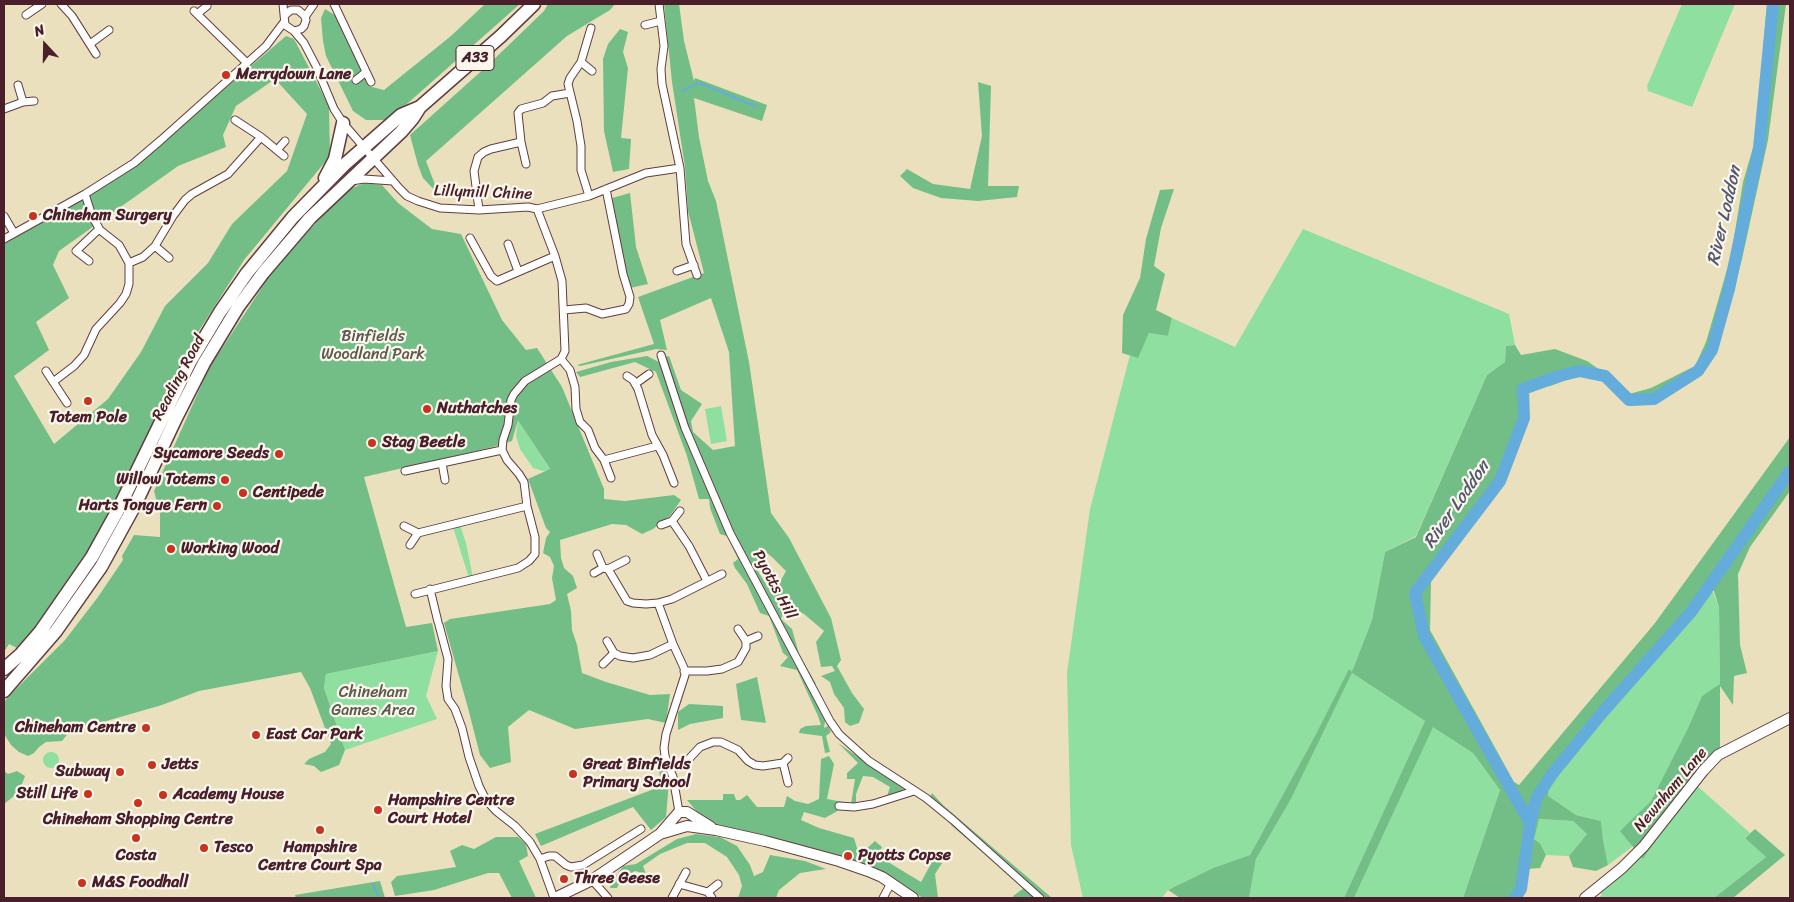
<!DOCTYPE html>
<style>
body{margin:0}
#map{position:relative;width:1794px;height:902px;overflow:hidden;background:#eae0bd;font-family:Sriracha,sans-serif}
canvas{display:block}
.frame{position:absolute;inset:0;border:5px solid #4a1f2b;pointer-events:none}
.north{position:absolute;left:20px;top:20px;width:50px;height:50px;-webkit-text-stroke:4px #fbf7ec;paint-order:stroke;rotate:339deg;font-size:14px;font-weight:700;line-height:20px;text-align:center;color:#4a1f2b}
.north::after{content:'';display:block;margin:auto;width:18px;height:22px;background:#4a1f2b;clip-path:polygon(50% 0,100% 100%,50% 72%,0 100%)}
</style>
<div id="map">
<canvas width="1794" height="902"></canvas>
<div class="frame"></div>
<div class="north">N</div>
</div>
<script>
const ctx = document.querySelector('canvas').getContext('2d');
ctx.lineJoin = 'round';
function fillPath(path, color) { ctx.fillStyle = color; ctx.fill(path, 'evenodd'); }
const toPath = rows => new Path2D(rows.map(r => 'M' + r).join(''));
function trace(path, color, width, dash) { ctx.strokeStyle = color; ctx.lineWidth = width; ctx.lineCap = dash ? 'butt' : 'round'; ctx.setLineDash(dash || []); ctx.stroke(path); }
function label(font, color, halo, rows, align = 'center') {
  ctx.font = font + ' Sriracha,sans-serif'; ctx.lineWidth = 4.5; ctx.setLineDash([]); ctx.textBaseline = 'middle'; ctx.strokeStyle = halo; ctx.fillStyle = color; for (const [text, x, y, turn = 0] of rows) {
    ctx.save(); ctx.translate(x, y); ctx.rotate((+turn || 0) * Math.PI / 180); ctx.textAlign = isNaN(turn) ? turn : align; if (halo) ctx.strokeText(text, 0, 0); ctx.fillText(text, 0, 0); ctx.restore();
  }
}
const green = toPath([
 [1682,4,1735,4,1692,107,1648,91,1647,86],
 [1303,229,1509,314,1515,345,1506,346,1505,362,1487,375,1416,536,1385,552,1372,620,1352,673,1425,721,1344,898,1249,898,1256,859,1291,799,1352,673,1349,670,1316,734,1250,855,1213,868,1168,890,1162,898,1083,898,1071,845,1067,673,1090,509,1130,355,1138,357,1149,333,1168,336,1172,318,1235,347],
 [721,406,727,441,711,444,705,409],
 [518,419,550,470,543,471,533,468,520,449,516,436],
 [460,525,466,543,473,578,469,578,453,527],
 [1710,585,1719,607,1720,685,1702,696,1688,728,1651,801,1621,831,1633,846,1608,865,1603,840,1601,821,1576,815,1547,796,1551,768,1675,630],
 [438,651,426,696,437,719,345,750,324,688,326,674],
 [1433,726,1473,753,1500,790,1463,898,1354,898],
 '43 760a8 8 0 1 1 16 0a8 8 0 1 1-16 0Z',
 [1694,783,1750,833,1745,837,1766,857,1714,898,1598,898,1602,895,1598,890,1637,853,1643,858],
 [1538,819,1573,821,1587,834,1569,856,1546,855,1540,843,1534,839]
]);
const forest = toPath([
 [485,4,520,4,408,103,387,120,366,120,353,111,326,56,323,41,321,18,325,9,336,16,368,86,384,90,451,36],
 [548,4,615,4,610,10,567,36,426,161,439,195,423,178,418,165,410,135,487,66,544,11],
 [664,4,679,4,684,41,694,81,695,78,767,105,762,121,694,98,699,137,708,181,716,201,749,362,771,513,789,538,831,618,841,660,837,666,852,693,864,709,859,723,850,726,845,722,844,708,834,694,830,682,821,676,835,671,832,666,821,667,816,642,824,631,804,614,794,608,791,600,786,605,781,619,792,629,799,654,816,684,810,687,825,721,824,728,828,726,831,732,826,736,830,752,825,753,822,736,799,733,800,729,806,726,821,725,818,716,797,670,780,666,788,657,783,653,769,616,760,613,747,584,735,568,733,563,738,559,727,536,720,534,710,508,709,499,699,499,687,456,656,372,635,362,580,377,576,372,611,362,647,356,661,363,665,357,669,356,681,390,702,404,691,421,693,432,713,450,735,446,729,352,711,298,660,320,667,350,656,349,580,366,577,365,654,344,638,297,704,273,688,211,685,167,672,82],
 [759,547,772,557,786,571,781,580,774,583,774,597,756,568,762,570,765,564,757,558],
 [1767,4,1786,4,1768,140,1742,259,1717,350,1700,374,1654,404,1629,406,1606,383,1583,374,1550,386,1527,388,1519,443,1474,519,1431,582,1430,630,1514,782,1519,785,1655,623,1790,437,1790,491,1750,547,1738,574,1740,645,1747,673,1734,676,1733,705,1720,686,1720,747,1695,776,1686,802,1662,830,1643,859,1620,831,1651,801,1688,728,1702,696,1720,684,1719,607,1710,579,1675,630,1551,768,1548,796,1576,815,1601,821,1603,840,1608,865,1596,871,1573,867,1569,856,1587,834,1573,821,1539,819,1534,839,1540,843,1546,855,1540,868,1526,869,1521,889,1523,897,1526,898,1463,898,1500,790,1473,753,1433,727,1354,898,1344,898,1425,721,1352,673,1291,799,1256,859,1249,898,1180,898,1168,890,1213,868,1250,855,1316,734,1349,669,1352,672,1372,620,1385,552,1416,537,1487,375,1505,362,1506,346,1515,345,1521,355,1555,349,1587,361,1613,379,1629,394,1651,388,1695,366,1706,342,1731,256,1743,182,1755,141],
 [620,29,628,32,623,52,628,68,621,138,631,139,629,169,613,172,604,131,603,59,608,44],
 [286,36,294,39,329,106,330,156,244,260,195,337,114,513,70,582,19,649,9,644,4,652,4,244,126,173],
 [275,79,307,114,287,171,232,224,208,263,165,306,141,352,108,399,54,444,14,376,49,350,36,322,69,298,53,265,59,251,178,166,226,147,223,135,236,106],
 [978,82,991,86,988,186,1019,186,1017,197,978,201,941,198,913,188,900,176,907,169,933,184,970,189,982,136],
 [364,183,382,185,398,203,432,229,461,234,502,320,526,350,537,348,562,387,604,489,604,499,625,501,674,495,681,500,670,516,653,529,642,534,626,525,612,524,560,540,561,558,564,568,573,576,577,588,567,594,571,611,572,630,577,645,582,673,606,682,650,695,670,694,666,723,648,719,575,729,529,710,508,727,511,762,490,768,480,755,468,708,444,623,450,619,550,604,556,600,552,578,554,566,550,557,543,553,546,538,550,532,546,528,528,479,550,469,518,420,512,441,489,448,364,477,406,627,432,623,438,651,326,674,324,688,345,750,339,765,321,772,314,766,304,764,309,759,325,752,331,744,310,688,301,672,199,691,162,705,89,726,81,726,70,731,62,741,46,742,39,747,34,753,28,756,19,752,11,745,4,734,4,704,6,699,65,640,98,597,123,560,122,556,134,535,160,537,160,514,154,491,209,368,280,260,348,190],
 [1174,189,1161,228,1154,266,1165,274,1156,310,1172,318,1168,336,1149,333,1138,358,1122,353,1123,315,1140,278,1146,239,1160,190],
 [630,193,636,247,648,284,630,288,616,241,612,198],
 [757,677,766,723,741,720,736,684],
 [689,704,723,706,723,718,690,724,678,730,678,712],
 [838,743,902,787,906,793,896,797,887,796,890,787,873,777,863,776,856,794,856,804,851,804,855,779,847,779,847,773,858,763],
 [829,756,834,764,827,799,843,802,841,809,825,818,804,812,801,820,819,828,854,838,857,848,863,852,875,841,882,847,878,856,921,882,933,860,942,863,935,874,938,898,923,898,882,873,714,825,698,813,687,800,723,800,723,794,734,794,736,800,740,800,747,795,757,807,784,807,787,796,795,801,808,804,819,799,821,759],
 [662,759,669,782,666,817,651,830,633,807,541,846,535,834,662,786,657,761],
 [4,771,8,774,17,771,25,776,19,792,4,804],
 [932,793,944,806,1052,898,1014,898,1013,896,1024,888,952,826,929,799],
 [1755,829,1785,855,1733,898,1714,898,1766,857,1745,838],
 [696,834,720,837,737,846,750,865,754,876,763,872,770,855,805,861,826,869,800,873,779,890,776,898,738,898,742,886,739,875,727,857,705,843,687,843,660,854,643,866,646,874,635,871,621,880,617,888,610,888,611,883,623,866,636,864,677,839],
 [496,837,518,837,526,844,528,856,519,861,536,898,512,898,499,873,488,873,434,890,395,896,391,882,397,876,456,867,450,851,462,845,474,849],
 [380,881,385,898,296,898,295,895]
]);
const stream = toPath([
 [682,91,699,83,755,106],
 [373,884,378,896]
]);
const river = toPath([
 [1530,823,1424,636,1415,593,1500,481,1524,418,1523,389,1559,376,1580,371,1605,376,1629,400,1654,399,1698,371,1712,350,1729,289,1759,148,1773,4],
 [1515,898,1521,889,1530,823,1537,797,1553,773,1602,713,1691,612,1790,471]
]);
const street = toPath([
 [61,4,72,16,96,54],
 [283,4,285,25,294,31,301,29,304,26,306,20,305,16,298,10,291,10,285,15],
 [334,4,371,82],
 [659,4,664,46,661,69,662,84,680,168,686,244,697,275],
 [194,11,247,63],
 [197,14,207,6],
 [26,15,42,4],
 [305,17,314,4],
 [645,25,661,21],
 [294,31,304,43,316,66,334,109,343,123,399,188,407,196,418,201,440,208,479,210,528,207,537,209,589,196,646,173,680,168],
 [90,44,109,30],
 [581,62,592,71],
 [356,80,366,72],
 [18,85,23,102],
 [4,109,23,102,34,101],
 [235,120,261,137,284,156],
 [277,150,285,141],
 [526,164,521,142,518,113,521,109,543,103,552,96,570,93],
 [351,181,364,179,393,181],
 [589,196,581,170,581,146,577,121,568,84,570,78,581,62,591,28],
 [537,209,555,256,562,281,565,351,561,359],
 [479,210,474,171,478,157,484,152,491,149,521,142],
 [4,216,14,233],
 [470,238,491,276,497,281,555,256],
 [4,239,85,194,134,163,161,140,266,46,284,22],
 [508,244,518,271],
 [155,246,169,258],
 [89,261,76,251,97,231,100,230],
 [129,263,143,257,155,246,173,216,185,200,192,194,228,174,261,137],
 [677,271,694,265],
 [564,310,586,308,602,314,626,309,629,304,630,297,623,274,606,189],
 [661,355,685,428,730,533,830,721,839,734,869,761,926,798,953,820,1040,898],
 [561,359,570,370,575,387,576,409,580,422,588,430,595,448,604,460,611,478],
 [46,371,67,403],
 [627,376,633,380,638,389,652,435,663,455,674,483],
 [53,382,74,366,84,355,96,329,120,303,126,294,129,284,129,263,119,245,100,230,92,216,85,194],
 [635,384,649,374],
 [604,460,657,446],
 [442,463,445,480],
 [405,471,502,450],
 [672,521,689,546,707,581],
 [661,525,672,521,680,511],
 [404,526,418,533,410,545],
 [418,533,527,506],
 [597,554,603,568],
 [608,569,627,601,633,603,646,604,658,603,672,599,722,574],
 [594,573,603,568,608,569,626,560],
 [430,589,438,622],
 [415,594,518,568,529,561,535,554,535,537,527,506,524,482,519,474,507,460,502,450,503,440,508,425,511,400,514,394,525,381,561,359],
 [658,603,673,644,684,668,685,675,666,734,664,748,665,756,673,777,679,812],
 [439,625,448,659,446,686,448,699,455,709,462,728,469,757,479,786,486,800,496,811,515,826,530,842,540,859,554,898],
 [607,641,614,653,620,656,633,658,650,655,673,644],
 [746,641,758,636],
 [603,664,614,653],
 [684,671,707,671,722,669,738,662,746,648,746,641,738,629],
 [783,763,788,783],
 [670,769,687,761,700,747,713,742,721,742,738,750,748,761,755,765,763,766,783,763,788,758],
 [839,806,854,807,873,804,914,791],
 [540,859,549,856,555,856,566,865,571,867,583,865,641,829],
 [592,880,608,898],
 [679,884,708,892],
 [672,898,686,872],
 [712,898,708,892,718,884],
 [883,898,891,883]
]);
const secondary = toPath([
 [660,834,687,826,716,830,765,841,839,861,868,871,882,877,913,898],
 [555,898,592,880,660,834,679,812,687,812,711,827],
 [1585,898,1622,868,1644,846,1703,771,1718,755,1790,718]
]);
const highway = toPath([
 [325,178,335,159,343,123],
 [4,669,21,654,40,632,92,557,118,510,190,362,220,312,247,273,293,217,344,165,401,115,420,107],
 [4,691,56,631,101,567,135,505,176,418,204,363,238,307,263,273,310,218,401,132,413,118,420,107,501,36,534,4]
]);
const markers = [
 [226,75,5,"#c8321e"],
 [33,216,5,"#c8321e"],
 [88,401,5,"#c8321e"],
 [427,409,5,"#c8321e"],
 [372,443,5,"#c8321e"],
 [279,454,5,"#c8321e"],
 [225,480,5,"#c8321e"],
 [243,493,5,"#c8321e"],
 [217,506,5,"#c8321e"],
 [171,549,5,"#c8321e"],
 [146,728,5,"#c8321e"],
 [256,735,5,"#c8321e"],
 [152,765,5,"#c8321e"],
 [120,772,5,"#c8321e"],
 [573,774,5,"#c8321e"],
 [88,794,5,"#c8321e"],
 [163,795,5,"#c8321e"],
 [138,803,5,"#c8321e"],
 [378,810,5,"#c8321e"],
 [320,830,5,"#c8321e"],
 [136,838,5,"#c8321e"],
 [204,848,5,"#c8321e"],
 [848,856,5,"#c8321e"],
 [564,879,5,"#c8321e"],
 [82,883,5,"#c8321e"]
];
const shields = [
 [475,58,38]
];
const shieldNames = [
 ["A33",475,58]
];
const poiNames = [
 ["Merrydown Lane",236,75],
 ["Chineham Surgery",43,216],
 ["Nuthatches",437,409],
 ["Totem Pole",88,418,"center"],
 ["Stag Beetle",382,443],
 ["Sycamore Seeds",269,454,"right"],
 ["Willow Totems",215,480,"right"],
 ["Centipede",253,493],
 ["Harts Tongue Fern",207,506,"right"],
 ["Working Wood",181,549],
 ["Chineham Centre",136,728,"right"],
 ["East Car Park",266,735],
 ["Jetts",162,765],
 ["Great Binfields",583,765],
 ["Primary School",583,783],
 ["Subway",110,772,"right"],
 ["Still Life",78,794,"right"],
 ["Academy House",173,795],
 ["Hampshire Centre",388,801],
 ["Court Hotel",388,819],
 ["Chineham Shopping Centre",138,820,"center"],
 ["Tesco",214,848],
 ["Hampshire",320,848,"center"],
 ["Centre Court Spa",320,866,"center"],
 ["Costa",136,856,"center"],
 ["Pyotts Copse",858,856],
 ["Three Geese",574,879],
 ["M&S Foodhall",92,883]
];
const streetNames = [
 ["Lillymill Chine",483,193,2],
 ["Reading Road",179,378,-62],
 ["Pyotts Hill",774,585,62],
 ["Newnham Lane",1671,790,-50]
];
const parkNames = [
 ["Binfields",373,337],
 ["Woodland Park",373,355],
 ["Chineham",373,693],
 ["Games Area",373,711]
];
const waterNames = [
 ["River Loddon",1725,216,-77],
 ["River Loddon",1457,505,-55]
];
fillPath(green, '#8edfa0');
fillPath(forest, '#72be86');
trace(stream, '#64acdb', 2);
trace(river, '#64acdb', 12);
trace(street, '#623c41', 9);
trace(secondary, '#623c41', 12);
trace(highway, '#623c41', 15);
trace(street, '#fff', 7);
trace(secondary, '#fff', 10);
trace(highway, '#fff', 12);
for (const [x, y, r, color] of markers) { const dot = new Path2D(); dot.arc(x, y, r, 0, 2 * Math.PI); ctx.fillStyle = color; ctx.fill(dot); trace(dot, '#fbf7ec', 2); }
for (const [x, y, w] of shields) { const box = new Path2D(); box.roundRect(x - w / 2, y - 12.5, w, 25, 4); ctx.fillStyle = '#fbf7ec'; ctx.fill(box); trace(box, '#4a1f2b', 1); }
label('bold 15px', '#4a1f2b', null, shieldNames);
label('bold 16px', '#4a1f2b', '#fbf7ec', poiNames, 'left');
label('16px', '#4a1f2b', '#fbf7ec', streetNames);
label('16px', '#5e594e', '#fbf7ec', parkNames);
label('italic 18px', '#545771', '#fbf7ec', waterNames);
</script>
